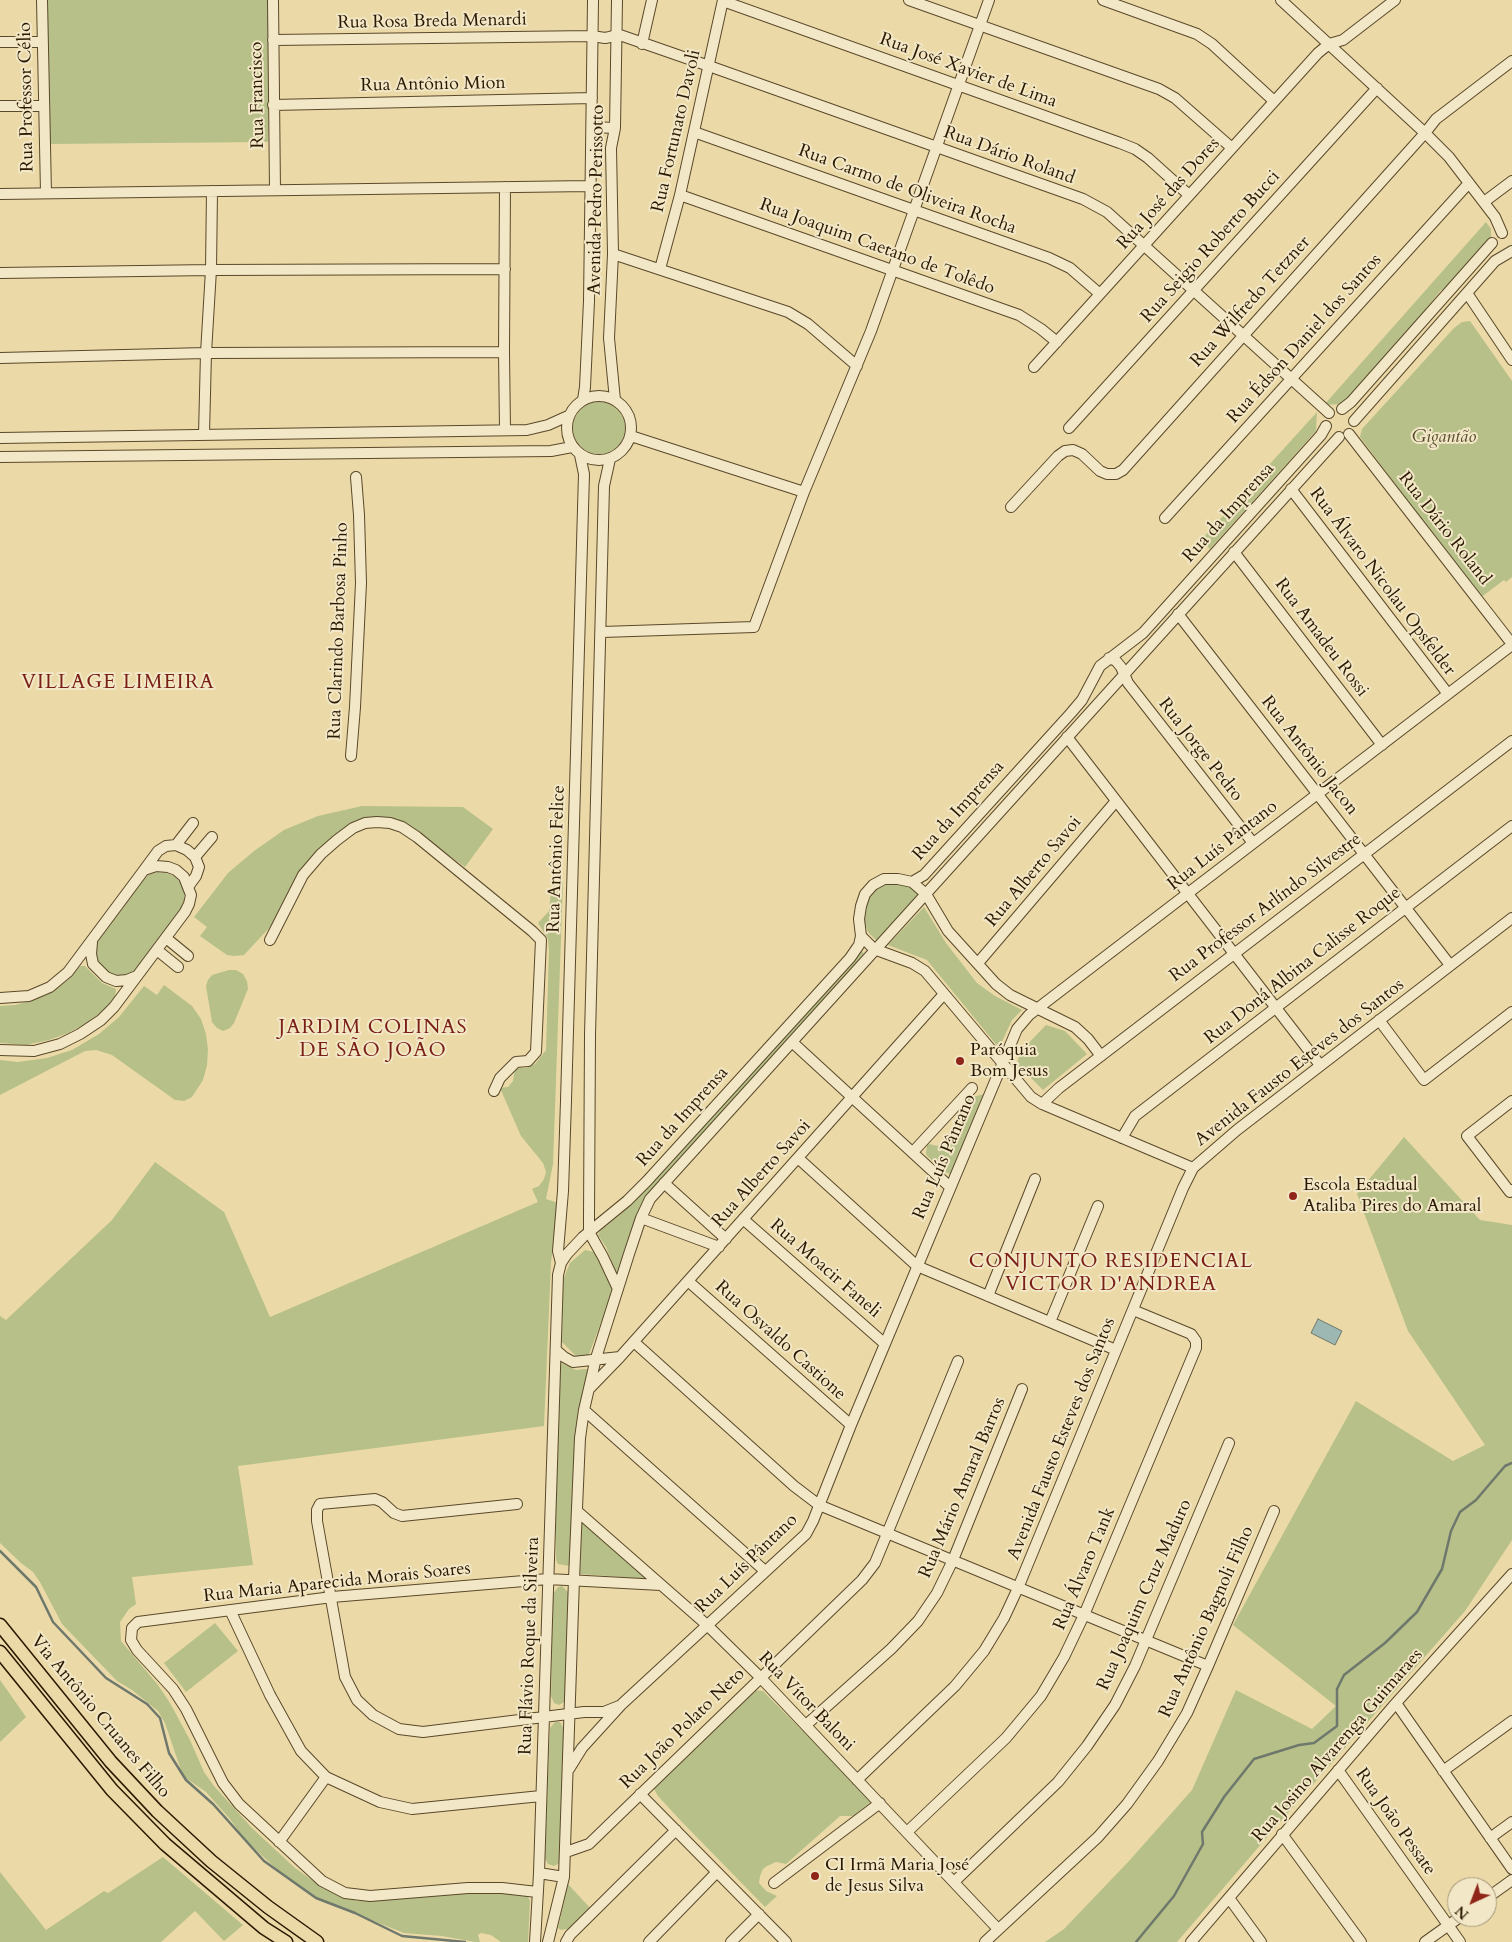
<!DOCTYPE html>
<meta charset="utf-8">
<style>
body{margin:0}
#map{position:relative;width:1512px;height:1942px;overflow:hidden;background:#ebdaa7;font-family:Cardo,serif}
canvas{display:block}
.north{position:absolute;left:1447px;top:1877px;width:50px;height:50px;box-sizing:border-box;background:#f2e7c6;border:1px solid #a29477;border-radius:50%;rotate:223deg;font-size:14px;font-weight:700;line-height:20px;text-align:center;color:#2a1801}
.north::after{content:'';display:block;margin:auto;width:18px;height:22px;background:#8f2418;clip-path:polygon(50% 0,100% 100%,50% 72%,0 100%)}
</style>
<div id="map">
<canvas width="1512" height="1942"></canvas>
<div class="north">N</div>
</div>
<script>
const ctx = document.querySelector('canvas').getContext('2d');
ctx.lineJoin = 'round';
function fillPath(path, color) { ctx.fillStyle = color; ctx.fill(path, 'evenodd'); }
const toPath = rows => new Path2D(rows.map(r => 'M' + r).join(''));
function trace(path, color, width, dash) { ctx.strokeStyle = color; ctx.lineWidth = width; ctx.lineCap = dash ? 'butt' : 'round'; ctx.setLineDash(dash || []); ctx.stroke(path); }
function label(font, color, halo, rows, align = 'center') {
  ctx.font = font + ' Cardo,serif'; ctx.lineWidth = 4; ctx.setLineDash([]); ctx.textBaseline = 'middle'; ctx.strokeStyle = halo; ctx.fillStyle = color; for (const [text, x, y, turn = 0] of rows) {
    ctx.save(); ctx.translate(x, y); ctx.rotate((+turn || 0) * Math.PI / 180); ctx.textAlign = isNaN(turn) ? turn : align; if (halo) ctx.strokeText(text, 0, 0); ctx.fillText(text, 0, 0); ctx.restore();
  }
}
const green = toPath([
 [47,0,268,0,268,142,50,144],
 [1486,222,1491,229,1491,239,1449,287,1441,290,1426,309,1425,314,1342,404,1324,405],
 [1470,321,1512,381,1512,577,1506,582,1504,580,1480,598,1360,437,1362,429,1454,328,1462,322],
 '573 428a26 26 0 1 1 52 0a26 26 0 1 1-52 0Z',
 [1317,412,1316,431,1210,549,1201,540],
 [362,806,463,807,493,829,465,867,403,822,391,819,347,828,278,914,271,926,244,955,234,956,227,955,200,936,207,927,194,917,228,873,254,851,284,830,318,816],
 [157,872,166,873,174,876,181,883,184,891,184,901,181,909,136,970,128,975,118,976,110,973,102,968,97,960,96,951,98,940,141,882,148,875],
 [553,874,563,882,553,1164,546,1199,558,1203,551,1263,544,1426,238,1466,253,1565,132,1577,136,1604,129,1609,120,1622,121,1641,158,1685,170,1703,190,1740,204,1772,214,1786,252,1828,295,1868,323,1888,357,1901,373,1901,491,1890,524,1894,528,1897,530,1901,528,1942,501,1942,491,1935,481,1933,478,1935,480,1942,475,1942,442,1936,404,1933,316,1898,282,1874,244,1839,230,1819,206,1792,183,1776,165,1723,158,1711,132,1690,117,1681,62,1624,40,1582,33,1572,21,1563,0,1543,0,1316,6,1320,112,1220,155,1162,224,1212,270,1317,538,1202,532,1189,539,1186,544,1179,546,1172,543,1163,521,1136,500,1088,508,1087,513,1081,515,1068,526,1068,535,1064,546,1050,549,950,548,939,538,923,549,911],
 [891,882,911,886,920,894,877,941,868,932,863,918,868,898,878,887],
 [924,907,946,943,977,983,995,996,1022,1010,1012,1020,999,1048,927,960,888,945],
 [862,951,864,954,653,1190,621,1273,616,1273,606,1247,598,1235,600,1231,621,1214,652,1183],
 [80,966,85,966,102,983,116,989,115,998,105,1009,87,1023,68,1033,49,1040,26,1045,0,1043,0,1006,15,1005,34,1000,53,991,68,980],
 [229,970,236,970,243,974,247,981,248,989,234,1023,230,1028,223,1031,217,1028,212,1022,206,986,208,980,212,975],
 [164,985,192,1006,201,1019,206,1034,208,1050,207,1065,203,1080,192,1097,184,1101,175,1100,112,1055,96,1050,85,1051,0,1095,0,1060,18,1062,47,1058,72,1050,99,1034,119,1017,144,986,157,995],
 [1046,1025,1065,1031,1087,1054,1043,1090,1017,1064,1020,1052],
 [984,1094,954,1169,950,1174,947,1173,927,1156,926,1153,927,1145,929,1144,938,1146,972,1107,967,1100,969,1098],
 [1404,1137,1480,1220,1512,1225,1512,1540,1465,1611,1274,1829,1177,1942,1045,1942,1064,1929,1129,1861,1192,1790,1236,1690,1312,1729,1336,1706,1233,1625,1356,1401,1453,1461,1485,1445,1408,1331,1357,1194],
 [585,1250,594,1252,614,1288,588,1357,578,1358,562,1342,563,1280,570,1263],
 [561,1363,576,1370,585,1369,590,1370,570,1566,558,1564,556,1560,555,1477],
 [582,1519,648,1579,580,1574],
 [562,1586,569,1593,566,1701,559,1705,554,1703,551,1696,553,1594,558,1587],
 [215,1623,238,1651,186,1692,164,1663],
 [0,1680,26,1717,0,1742],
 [752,1690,763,1691,872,1801,853,1816,840,1816,786,1864,776,1862,767,1866,763,1869,760,1876,759,1883,766,1891,777,1896,765,1907,681,1821,658,1796,654,1789,656,1781],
 [555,1722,560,1722,564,1729,561,1860,558,1864,554,1866,548,1864,545,1858,549,1749,550,1728],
 [163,1857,243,1925,224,1941,195,1911,161,1942,0,1942,0,1872,46,1930,104,1891,108,1893],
 [568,1884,591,1909,573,1928,561,1930,558,1928]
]);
const water = toPath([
 [1318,1319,1342,1331,1335,1345,1311,1333,1318,1319]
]);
const stream = toPath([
 [0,1551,36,1587,53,1622,106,1678,147,1704,160,1718,169,1753,186,1780,213,1804,264,1861,316,1898,355,1913,402,1936,465,1942],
 [1136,1942,1174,1896,1203,1844,1202,1832,1224,1797,1254,1759,1299,1745,1314,1743,1337,1726,1337,1689,1344,1675,1385,1643,1417,1612,1442,1569,1451,1531,1460,1512,1476,1500,1505,1466,1512,1463]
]);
const minor = toPath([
 [42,0,46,193],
 [273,0,275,190],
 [909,0,1159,89,1175,98,1232,148],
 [1103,0,1197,34,1212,44,1274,101],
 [1281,0,1425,133,1449,157,1495,217,1502,233],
 [723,1,1120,143,1135,149,1148,158,1189,195],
 [273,40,592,36,605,38,610,37,617,34,709,66,1083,199,1107,212,1329,413],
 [0,42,42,42],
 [642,44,652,0],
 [273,105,592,98],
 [0,106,43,106],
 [592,127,615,128],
 [694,132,1049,258,1070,268,1100,294],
 [505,187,504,352,505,430],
 [0,194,590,186],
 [680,195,1019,315,1041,329,1057,342],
 [1484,202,1512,181],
 [613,254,788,312,808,324,857,366],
 [660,269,680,195,723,0],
 [0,273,211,270,505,269],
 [1467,293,1512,360],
 [0,358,206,353,504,352],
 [1034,367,1318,53,1329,44,1343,40,1395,0],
 '567 428a32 32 0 1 1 64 0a32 32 0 1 1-64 0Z',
 [583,400,585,387,589,301,593,0],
 [615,400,609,338,613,254,611,148,615,128,617,0],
 [1342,409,1351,402,1492,243],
 [1354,421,1495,261,1512,251],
 [1069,428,1377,88],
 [204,434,206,353,211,270,212,191],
 [1349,434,1512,644],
 [631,436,804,492],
 [0,438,527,430,548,425,568,416],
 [0,457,551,451,572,447],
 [610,459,604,486,590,1035,589,1216,589,1232,603,1257,618,1289],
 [1291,489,1448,694],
 [1011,507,1058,456,1065,451,1073,450,1082,454,1100,471,1107,474,1116,474,1123,470,1425,133,1436,119,1512,61],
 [1165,518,1469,183],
 [1234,552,1382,745],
 [1178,614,1450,965],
 [602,632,754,627,804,492,871,331,989,0],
 [1109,658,1116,661,1121,667,1128,683,1253,843],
 [1067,737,1320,1065],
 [351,756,355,707,361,583,359,515,356,477],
 [176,845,193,823],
 [195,857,212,837],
 [144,870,158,851,166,846,176,845,187,850,195,857,199,867,196,876,188,887],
 [912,882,926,894,948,931,996,984,1010,995,1075,1027,1088,1039,1101,1056],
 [861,936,874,949,912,963,925,971,1031,1097,1042,1104,1193,1168],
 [166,938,188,956],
 [270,940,303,875,321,854,337,840,353,828,365,823,377,822,390,823,402,827,417,837,532,931,541,940,536,1052,528,1061,516,1062,500,1078,494,1091],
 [92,942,91,954,93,964,106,977,116,981,127,980,137,976],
 [157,950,178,967],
 [978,963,1116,801],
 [0,998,29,996,50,987,68,972,144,870,156,866,168,867,176,870,184,877,191,895,189,904,185,912,114,1007,101,1020,80,1034,60,1044,34,1051,0,1050],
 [1379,1020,1424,1080,1512,1012],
 [792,1042,950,1187],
 [1512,1101,1467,1136,1510,1192,1512,1190],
 [1042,1104,1059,1088,1512,741],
 [1122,1138,1135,1116,1512,826],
 [913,1152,972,1088],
 [798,1158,917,1266,1116,1350],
 [664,1183,726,1239],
 [641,1218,719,1247],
 [743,1219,885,1344],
 [561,1263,558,1251,563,1191,566,1101,584,474,580,455],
 [688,1281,851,1425],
 [988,1296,1035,1179],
 [1050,1322,1098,1206],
 [634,1342,794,1486,819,1505,1208,1666],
 [556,1350,564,1357,573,1362,620,1357,944,994],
 [589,1389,620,1357],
 [584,1410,765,1571],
 [517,1504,402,1516,394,1513,382,1502,375,1499,320,1504,317,1510,317,1521,345,1677,357,1700,373,1715,399,1729,423,1732,584,1712,604,1712,619,1706],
 [577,1511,707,1625,760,1677,998,1929],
 [230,1610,270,1695,301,1751,326,1777,380,1802,412,1809,541,1796],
 [1396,1703,1512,1869],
 [806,1725,891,1649,918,1621,937,1593,953,1560,1022,1389],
 [569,1769,582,1748,622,1704,806,1534,813,1521,851,1425,1017,1029,1029,1015,1512,645],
 [1338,1770,1460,1942],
 [1443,1771,1512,1721],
 [857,1780,955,1686,984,1651,1004,1618,1018,1588,1183,1188,1193,1168,1237,1130,1512,918],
 [640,1794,786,1942],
 [907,1832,1006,1738,1041,1696,1064,1657,1084,1615,1196,1348,1196,1341,1191,1334,1133,1310],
 [1282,1834,1361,1942],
 [1490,1838,1512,1822],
 [279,1842,326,1777],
 [566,1852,589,1844,862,1580,875,1563,958,1361],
 [539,1873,564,1877],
 [954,1882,1058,1782,1087,1746,1115,1705,1135,1666,1229,1443],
 [774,1883,880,1803],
 [537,1892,502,1888,468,1888,370,1896,345,1893,322,1881,239,1804,223,1783,186,1709,173,1689,137,1650,131,1640,132,1628,138,1622,332,1597,548,1579,661,1585],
 [1229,1898,1261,1942],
 [1487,1898,1512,1880],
 [535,1942,539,1873,558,1275,561,1263,567,1254,583,1237,627,1201,647,1181,850,958,859,945,861,936,859,919,861,906,865,894,873,885,884,879,898,879,912,882,924,875,1071,713,1082,700,1100,666,1143,633,1321,435,1326,426],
 [548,1942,564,1877,574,1579,580,1438,584,1410,596,1358,629,1254,641,1218,650,1199,1339,437],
 [566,1942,570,1935,676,1830],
 [649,1942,717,1872],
 [731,1942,759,1914],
 [985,1942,1098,1837,1127,1804,1158,1761,1187,1713,1208,1666,1274,1511],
 [1191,1942,1396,1703,1512,1574],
 [1425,1942,1460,1917]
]);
const major = toPath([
 [0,1625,111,1762,157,1811,211,1861,268,1907,317,1942],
 [0,1652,112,1790,165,1844,264,1928,286,1942]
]);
const markers = [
 [960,1061,5,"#8f2418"],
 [1293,1196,5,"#8f2418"],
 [815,1876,5,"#8f2418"]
];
const streetNames = [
 ["Rua Rosa Breda Menardi",432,22,-1],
 ["Rua José Xavier de Lima",968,71,20],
 ["Rua Antônio Mion",433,85,-1],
 ["Rua Francisco",258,95,-91],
 ["Rua Professor Célio",27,97,-91],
 ["Rua Fortunato Davoli",677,131,-77],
 ["Rua Dário Roland",1009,156,20],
 ["Rua Carmo de Oliveira Rocha",907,190,20],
 ["Rua José das Dores",1169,194,-48],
 ["Avenida Pedro Perissotto",597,200,-89],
 ["Rua Joaquim Caetano de Tolêdo",877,247,20],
 ["Rua Seigio Roberto Bucci",1211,247,-48],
 ["Rua Wilfredo Tetzner",1251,302,-48],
 ["Rua Édson Daniel dos Santos",1305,339,-48],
 ["Rua da Imprensa",1229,513,-48],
 ["Rua Dário Roland",1444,529,52],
 ["Rua Álvaro Nicolau Opsfelder",1382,582,53],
 ["Rua Clarindo Barbosa Pinho",339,631,-88],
 ["Rua Amadeu Rossi",1321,638,53],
 ["Rua Jorge Pedro",1200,750,52],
 ["Rua Antônio Jacon",1309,756,52],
 ["Rua da Imprensa",959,811,-48],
 ["Rua Luís Pântano",1223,846,-38],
 ["Rua Antônio Felice",557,859,-88],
 ["Rua Alberto Savoi",1034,872,-50],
 ["Rua Professor Arlíndo Silvestre",1266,908,-37],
 ["Rua Doná Albina Calisse Roque",1303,966,-38],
 ["Avenida Fausto Esteves dos Santos",1300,1063,-38],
 ["Rua da Imprensa",683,1117,-48],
 ["Rua Luís Pântano",945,1157,-67],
 ["Rua Alberto Savoi",762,1174,-48],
 ["Rua Moacir Faneli",825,1269,41],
 ["Rua Osvaldo Castione",780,1341,42],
 ["Avenida Fausto Esteves dos Santos",1062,1439,-68],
 ["Rua Mário Amaral Barros",963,1488,-67],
 ["Rua Luís Pântano",747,1564,-44],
 ["Rua Álvaro Tank",1085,1569,-67],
 ["Rua Maria Aparecida Morais Soares",337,1583,-6],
 ["Rua Joaquim Cruz Maduro",1145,1595,-66],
 ["Rua Antônio Bagnoli Filho",1207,1622,-66],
 ["Rua Flávio Roque da Silveira",530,1646,-88],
 ["Rua Vítor Baloni",806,1702,46],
 ["Via Antônio Cruanes Filho",100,1717,50],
 ["Rua João Polato Neto",683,1729,-44],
 ["Rua Josino Alvarenga Guimaraes",1338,1746,-49],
 ["Rua João Pessate",1395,1822,55]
];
const parkNames = [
 ["Gigantão",1444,438]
];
const poiNames = [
 ["Paróquia",970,1051],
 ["Bom Jesus",970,1072],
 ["Escola Estadual",1303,1186],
 ["Ataliba Pires do Amaral",1303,1207],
 ["CI Irmã Maria José",825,1866],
 ["de Jesus Silva",825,1887]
];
const quarterNames = [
 ["VILLAGE LIMEIRA",118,683],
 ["JARDIM COLINAS",373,1028],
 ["DE SÃO JOÃO",373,1051],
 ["CONJUNTO RESIDENCIAL",1111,1262],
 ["VICTOR D'ANDREA",1111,1285]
];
fillPath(green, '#b6c088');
fillPath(water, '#9db8b3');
trace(water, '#6f786c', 1);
trace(stream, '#6f786c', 2.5);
trace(minor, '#5a482a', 12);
trace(major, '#2a1801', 15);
trace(minor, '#f2e7c6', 10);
trace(major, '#ebdaa7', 12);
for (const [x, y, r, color] of markers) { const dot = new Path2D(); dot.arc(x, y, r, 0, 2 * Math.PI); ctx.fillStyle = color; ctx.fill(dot); trace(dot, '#f2e7c6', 2); }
label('18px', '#2a1801', '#f2e7c6', streetNames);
label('italic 18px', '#544a2a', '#f2e7c6', parkNames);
label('18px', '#2a1801', '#f2e7c6', poiNames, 'left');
ctx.letterSpacing = '1px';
label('20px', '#7a1f14', '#f2e7c6', quarterNames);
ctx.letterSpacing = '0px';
</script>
